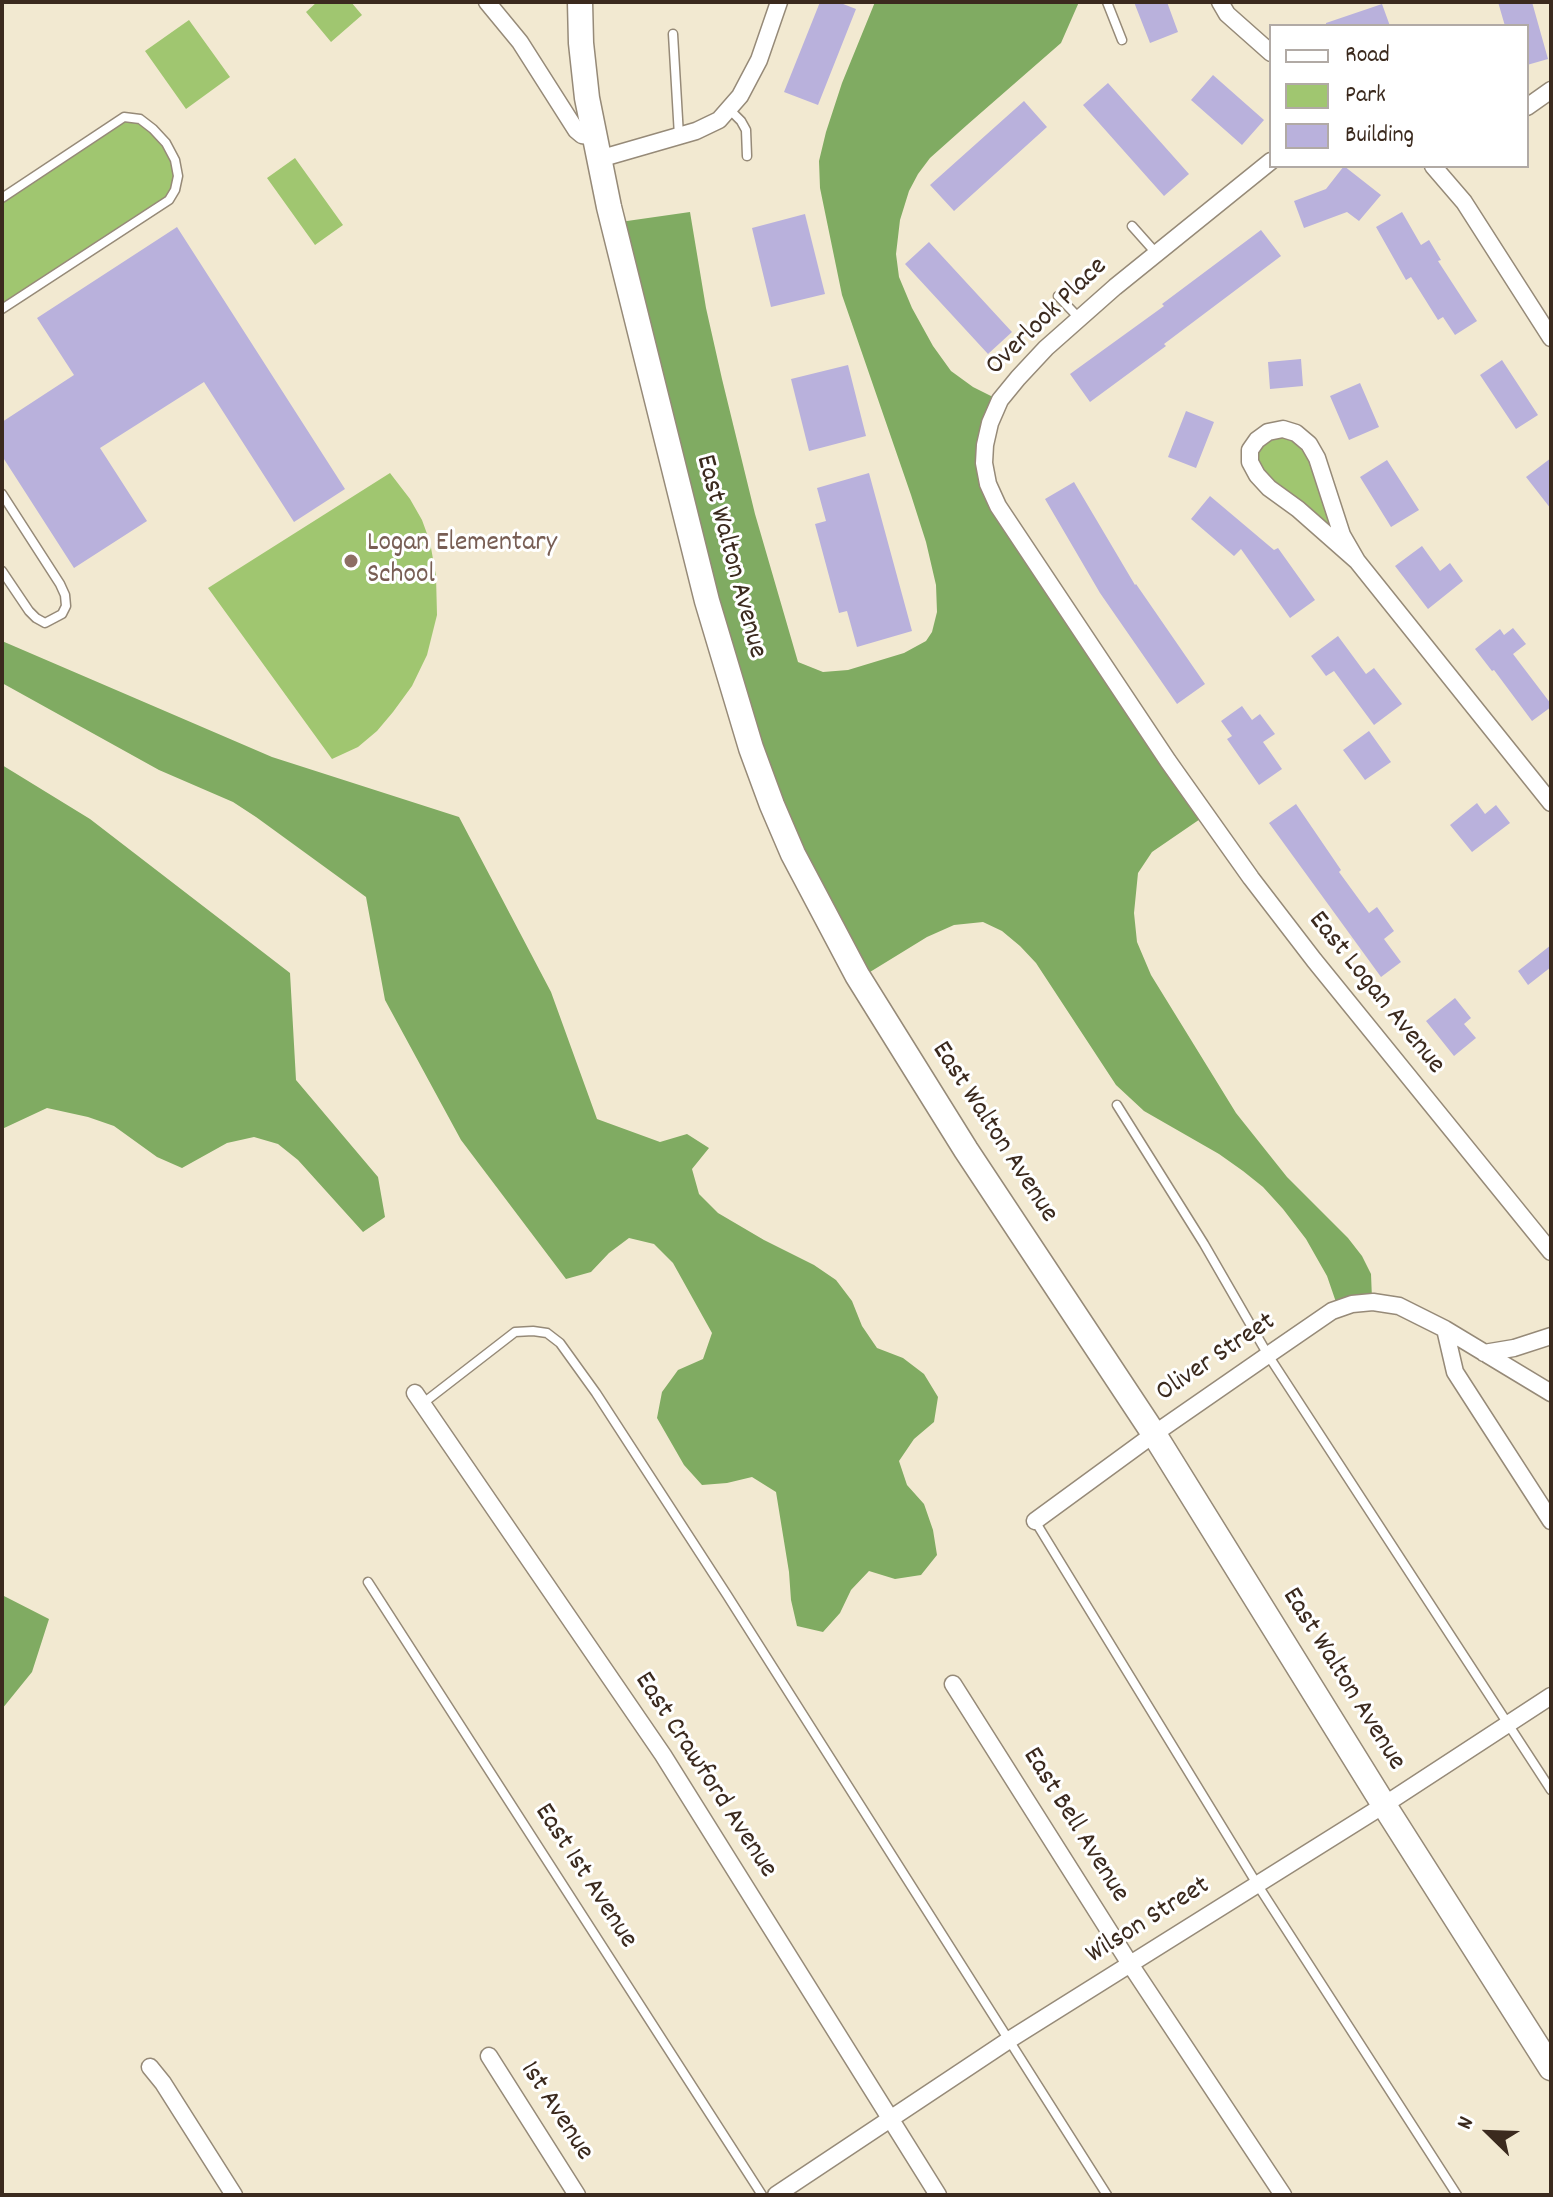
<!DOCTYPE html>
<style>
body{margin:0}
#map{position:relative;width:1553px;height:2197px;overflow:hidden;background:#f2e9d1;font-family:Dekko,sans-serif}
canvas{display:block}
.frame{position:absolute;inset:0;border:4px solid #3b2a1e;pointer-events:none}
.legend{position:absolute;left:1269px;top:24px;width:260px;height:144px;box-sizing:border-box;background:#fff;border:2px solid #b1aaa5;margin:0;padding:10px 14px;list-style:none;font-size:24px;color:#3b2a1e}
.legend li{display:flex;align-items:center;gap:16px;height:40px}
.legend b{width:40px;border:2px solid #b1aaa5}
.north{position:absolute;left:1449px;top:2093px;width:80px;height:80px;-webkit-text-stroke:6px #fff;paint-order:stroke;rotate:293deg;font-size:22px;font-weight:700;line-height:32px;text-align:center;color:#3b2a1e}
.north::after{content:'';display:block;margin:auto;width:28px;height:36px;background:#3b2a1e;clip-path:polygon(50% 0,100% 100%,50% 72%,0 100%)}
</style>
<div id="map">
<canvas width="1553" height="2197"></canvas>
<div class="frame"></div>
<ul class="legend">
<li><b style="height:10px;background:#fff"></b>Road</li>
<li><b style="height:22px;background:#a0c670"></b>Park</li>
<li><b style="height:22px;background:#b9b1dc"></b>Building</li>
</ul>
<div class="north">N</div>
</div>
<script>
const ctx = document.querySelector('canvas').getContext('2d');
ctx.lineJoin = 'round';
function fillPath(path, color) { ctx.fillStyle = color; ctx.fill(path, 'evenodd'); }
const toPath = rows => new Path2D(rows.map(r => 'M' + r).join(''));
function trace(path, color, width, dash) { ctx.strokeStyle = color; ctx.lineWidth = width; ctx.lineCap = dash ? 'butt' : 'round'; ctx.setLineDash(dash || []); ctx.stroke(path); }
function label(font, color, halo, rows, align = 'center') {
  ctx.font = font + ' Dekko,sans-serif'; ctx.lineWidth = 6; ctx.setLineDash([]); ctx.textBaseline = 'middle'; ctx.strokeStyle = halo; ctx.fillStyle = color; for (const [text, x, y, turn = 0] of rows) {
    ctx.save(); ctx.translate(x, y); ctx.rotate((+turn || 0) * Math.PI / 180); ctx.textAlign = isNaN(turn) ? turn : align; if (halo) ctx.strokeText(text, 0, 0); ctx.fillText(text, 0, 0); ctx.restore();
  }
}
const green = toPath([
 [317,2,351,2,362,15,331,42,306,12],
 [189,20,230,77,186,109,145,51],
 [124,117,139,119,166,143,178,176,169,200,2,309,2,198],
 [295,158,343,225,315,245,267,178],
 [1268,432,1309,444,1342,535,1269,488,1251,449],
 [390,473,410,499,422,520,430,542,436,576,437,615,427,655,412,686,393,712,377,731,358,747,332,759,208,588]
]);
const forest = toPath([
 [875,2,1079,2,1061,43,967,125,930,158,918,174,909,191,900,220,896,254,899,277,912,308,933,346,951,371,973,387,999,400,990,423,988,484,1206,815,1152,852,1138,873,1134,913,1137,942,1151,975,1236,1113,1287,1177,1348,1238,1362,1256,1371,1274,1372,1299,1337,1305,1327,1276,1306,1239,1283,1209,1263,1187,1243,1171,1219,1154,1144,1111,1116,1085,1036,963,1020,946,1002,931,983,922,954,925,927,937,870,972,828,904,756,748,613,223,690,212,706,308,722,379,755,514,798,662,823,672,848,670,904,653,926,641,932,632,937,612,936,585,926,542,911,495,842,295,820,188,819,161,826,132,842,83],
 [2,641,272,757,459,817,551,992,597,1119,660,1142,687,1134,709,1148,692,1169,699,1194,718,1213,764,1240,814,1265,836,1280,852,1301,862,1326,877,1348,903,1358,924,1374,938,1397,934,1422,914,1439,899,1461,907,1485,924,1504,933,1530,937,1555,921,1575,895,1579,869,1571,851,1590,840,1613,823,1632,797,1626,791,1600,789,1572,776,1492,752,1477,727,1483,702,1485,684,1465,657,1418,662,1392,678,1370,703,1359,712,1333,673,1263,654,1244,629,1238,609,1253,591,1272,566,1279,461,1140,385,1000,366,897,256,817,233,802,159,770,2,683],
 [2,765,90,819,290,973,296,1080,378,1177,385,1217,363,1232,298,1160,278,1144,254,1137,227,1143,182,1168,157,1157,114,1126,88,1117,47,1108,2,1129],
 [2,1595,49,1619,32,1672,2,1709]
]);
const building = toPath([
 [820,2,838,2,856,9,818,105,784,92],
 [1134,2,1167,2,1178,32,1150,43],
 [1498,2,1532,2,1548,59,1527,65,1527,26,1505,26],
 [1382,4,1390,26,1326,26,1326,23],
 [1213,75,1264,120,1242,145,1191,100],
 [1108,83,1189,174,1164,196,1083,105],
 [1024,101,1047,127,954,211,930,185],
 [1344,166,1381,195,1359,221,1347,212,1304,228,1294,201,1326,189],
 [1402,212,1421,245,1429,240,1441,260,1438,261,1477,321,1455,335,1443,317,1438,320,1411,277,1406,280,1376,227],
 [805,214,825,294,771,307,752,228],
 [177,227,345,489,294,522,204,382,100,448,147,521,74,568,2,456,2,422,74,375,37,318],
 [1261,230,1281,256,1164,344,1166,346,1090,402,1070,374,1164,306,1162,304],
 [929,242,1012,332,988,354,905,264],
 [1301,359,1303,386,1270,389,1268,362],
 [1502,360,1538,415,1516,429,1480,375],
 [848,365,866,436,809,451,791,379],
 [1360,383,1379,427,1349,440,1330,396],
 [1186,411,1214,422,1196,468,1168,457],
 [1551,458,1551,509,1526,477],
 [1387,460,1419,510,1391,527,1360,477],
 [869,473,912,631,857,647,847,611,839,613,815,524,826,521,817,488],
 [1074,482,1135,585,1136,584,1205,684,1177,704,1100,593,1045,499],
 [1210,496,1274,550,1278,548,1315,600,1290,618,1241,549,1234,556,1191,519],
 [1422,546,1440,571,1450,563,1463,581,1428,609,1395,566],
 [1513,628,1526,644,1513,654,1551,704,1551,707,1532,721,1494,670,1492,671,1475,649,1500,629,1504,635],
 [1338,636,1366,674,1374,668,1402,704,1374,725,1334,671,1326,676,1311,656],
 [1242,706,1252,720,1260,714,1275,734,1263,742,1282,769,1259,785,1227,739,1232,736,1221,721],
 [1369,731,1391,762,1365,780,1343,750],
 [1477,803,1485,814,1496,805,1510,823,1472,852,1450,825],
 [1296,804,1341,870,1339,872,1369,913,1377,907,1394,931,1384,939,1401,962,1381,977,1269,823],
 [1551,945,1551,967,1528,985,1518,971],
 [1455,998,1471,1018,1464,1024,1476,1038,1454,1056,1426,1021]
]);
const service = toPath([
 [1107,2,1122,40],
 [673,34,679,136],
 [729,109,741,121,746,130,747,156],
 [2,198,124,117,140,119,153,129,166,143,175,160,178,176,175,190,169,200,2,309],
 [1132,226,1156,253],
 [1058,296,1079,318],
 [2,494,60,584,65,595,66,606,62,614,45,623,36,618,29,611,2,571],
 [1117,1105,1204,1244,1268,1355,1551,1790],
 [422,1404,515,1332,533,1331,547,1333,560,1343,596,1393,727,1595,1107,2195],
 [1035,1521,1257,1884,1457,2195],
 [368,1582,762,2195]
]);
const minor = toPath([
 [487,2,520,42,576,130,582,135,595,137],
 [1220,2,1227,14,1271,53],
 [1527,107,1551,90],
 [599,159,696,131,719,120,740,96,759,60,779,2],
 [1271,161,1115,287,1046,348,1018,378,1000,400,990,423,985,445,984,463,988,484,998,506,1168,761,1251,878,1314,960,1551,1252],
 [1433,166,1464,202,1551,338],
 [1357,561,1298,509,1269,488,1257,475,1250,462,1250,450,1257,440,1268,432,1283,429,1296,433,1309,444,1317,458,1342,535,1357,561,1551,803],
 [1445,1329,1455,1372,1551,1521],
 [1484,1353,1514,1348,1551,1336],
 [415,1393,663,1755,938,2195],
 [1035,1521,1154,1434,1268,1355,1332,1311,1352,1304,1373,1302,1399,1306,1445,1329,1551,1393],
 [953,1684,1130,1964,1283,2195],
 [489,2056,577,2195],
 [150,2067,163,2083,234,2195],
 [776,2195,1009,2040,1384,1805,1551,1696]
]);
const secondary = toPath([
 [580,2,581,43,587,98,609,207,707,601,751,748,772,805,793,854,857,975,966,1150,1154,1434,1384,1805,1551,2068]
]);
const markers = [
 [351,561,8,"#8d6e63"]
];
const streetNames = [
 ["Overlook Place",1048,318,-44],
 ["East Walton Avenue",729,557,75],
 ["East Logan Avenue",1375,994,51],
 ["East Walton Avenue",993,1133,57],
 ["Oliver Street",1217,1359,-34],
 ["East Walton Avenue",1342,1680,58],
 ["East Crawford Avenue",704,1776,57],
 ["East Bell Avenue",1074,1826,58],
 ["East 1st Avenue",584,1877,57],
 ["Wilson Street",1149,1922,-32],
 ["1st Avenue",555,2112,57]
];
const educationNames = [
 ["Logan Elementary",367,545],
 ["School",367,577]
];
fillPath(green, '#a0c670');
fillPath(forest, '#80ab62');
fillPath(building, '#b9b1dc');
trace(service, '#968a78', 11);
trace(minor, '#968a78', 19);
trace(secondary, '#968a78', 27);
trace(service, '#fff', 8);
trace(minor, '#fff', 16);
trace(secondary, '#fff', 24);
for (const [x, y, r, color] of markers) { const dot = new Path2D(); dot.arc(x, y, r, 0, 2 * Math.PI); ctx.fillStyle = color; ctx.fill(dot); trace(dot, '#fff', 3); }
label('28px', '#3b2a1e', '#fff', streetNames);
label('28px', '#785e54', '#fff', educationNames, 'left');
</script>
